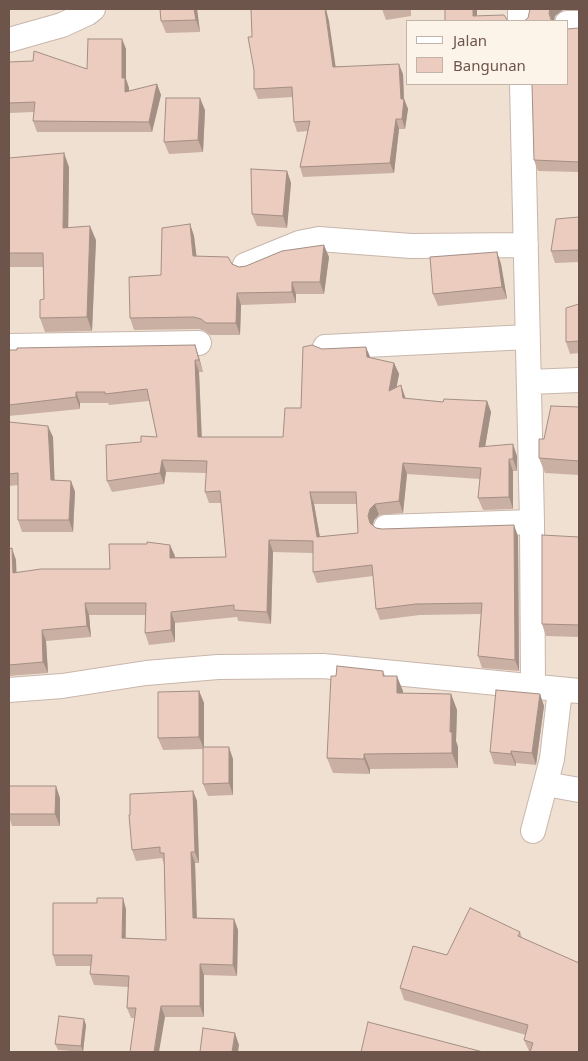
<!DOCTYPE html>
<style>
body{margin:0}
#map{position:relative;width:588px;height:1061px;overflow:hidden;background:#f9efe3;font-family:"Noto Sans",sans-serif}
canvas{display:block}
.frame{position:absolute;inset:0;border:10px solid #6e554c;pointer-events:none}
.legend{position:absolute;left:406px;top:20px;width:162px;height:65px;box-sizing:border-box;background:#fcf3e9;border:1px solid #c3b4aa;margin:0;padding:6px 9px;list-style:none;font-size:15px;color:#6e554c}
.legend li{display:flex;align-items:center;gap:10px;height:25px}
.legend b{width:25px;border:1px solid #c3b4aa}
</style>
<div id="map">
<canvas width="588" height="1061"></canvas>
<div class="frame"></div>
<ul class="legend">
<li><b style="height:6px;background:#fff"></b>Jalan</li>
<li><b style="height:14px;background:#ebccbe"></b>Bangunan</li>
</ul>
</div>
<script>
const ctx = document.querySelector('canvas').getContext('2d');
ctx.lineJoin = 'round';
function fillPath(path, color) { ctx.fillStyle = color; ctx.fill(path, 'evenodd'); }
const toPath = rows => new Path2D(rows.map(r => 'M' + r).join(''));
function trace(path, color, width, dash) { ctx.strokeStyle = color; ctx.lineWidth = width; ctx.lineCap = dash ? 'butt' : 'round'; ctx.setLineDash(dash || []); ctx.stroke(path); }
const residential = toPath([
 [9,9,579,9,579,1052,9,1052],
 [407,21,567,21,567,84,407,84]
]);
const minor = toPath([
 [520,9,520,21],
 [567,23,579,23],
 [9,40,62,25,88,13,93,9],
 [522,84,532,522,533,688],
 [245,265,299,243,319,239,411,246,526,245],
 [9,346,199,343],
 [325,347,528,337],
 [529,382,579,380],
 [386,527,532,522],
 [9,690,62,686,146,673,218,667,323,666,579,691],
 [546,784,579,790],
 [533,831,552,759,560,690]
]);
const wall = toPath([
 [160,9,197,9,200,32,166,33,161,21],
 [251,9,326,9,335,66,403,74,404,99,408,109,405,129,399,129,394,173,303,177,300,167,308,131,297,132,294,122,293,97,258,99,254,89,254,70],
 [382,9,411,9,411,16,386,20],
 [579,28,579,172,538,171,534,160],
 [122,39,126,49,126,79,129,88,129,91,157,84,161,95,152,132,37,132,33,121,34,112,9,113,9,62,87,69],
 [205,110,203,152,169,154,164,142],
 [9,158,69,167,68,228,96,240,92,331,45,332,40,318,44,299,43,267,9,267],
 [287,171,291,183,287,228,257,226,252,214],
 [579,217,579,262,555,263,551,251],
 [190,224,194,236,196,256,232,264,239,267,329,257,324,294,296,294,296,303,241,305,240,335,210,335,205,331,199,329,134,330,130,318,161,275],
 [497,252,501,264,507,299,438,306,433,294],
 [579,304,579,353,570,354,566,342],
 [195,345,203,372,199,372,202,437,283,437,301,408,322,349,394,363,399,374,396,388,401,385,406,399,443,402,487,401,491,412,485,447,517,456,517,471,513,471,513,509,483,510,478,498,480,479,407,474,403,513,379,515,374,520,373,525,376,528,382,529,518,536,519,671,482,668,478,656,481,614,420,615,380,620,376,609,373,576,317,583,313,572,313,553,273,552,271,624,238,621,237,617,175,623,175,642,149,645,145,633,146,615,89,615,91,637,46,641,48,673,9,676,9,549,16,560,16,572,110,569,175,556,175,557,226,557,221,503,209,503,205,492,207,473,166,472,164,484,112,492,107,481,141,442,157,437,149,401,109,405,108,403,80,403,80,409,9,416,9,350],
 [314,504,357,504,358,533,320,537],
 [579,407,579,475,545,473,539,458,544,439],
 [9,422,53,437,54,481,71,481,75,492,73,532,22,532,18,520,18,485,9,486],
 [579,537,579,637,546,636,542,624],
 [383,671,385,676,403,691,403,693,451,694,457,710,456,741,458,747,458,768,370,769,370,774,333,773,327,758,336,676],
 [199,691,204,703,204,747,233,759,233,795,208,796,203,784,203,749,163,750,158,738],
 [540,694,544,706,536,765,516,763,516,766,494,764,490,752],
 [9,786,60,798,60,826,12,826,9,817],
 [193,791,197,801,199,863,195,863,197,918,234,919,238,930,237,976,204,975,204,1017,165,1017,131,1018,127,1008,128,987,94,985,90,974,91,966,56,966,53,955,126,909,126,938,166,940,164,864,162,858,136,861,132,850],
 [520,932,522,938,579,963,530,1052,529,1051,524,1040,526,1035,404,1000,400,988,447,955],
 [86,1025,83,1052,58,1050,55,1044]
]);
const shadedWall = toPath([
 [194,9,197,9,200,32,196,20],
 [325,9,326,9,329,21,337,76,333,67],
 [473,9,477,9,477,21,473,16],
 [550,9,563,9,563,10,555,16,554,21,552,21,549,13],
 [122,39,126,49,126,79,129,88,129,102,125,92,122,78],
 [399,64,403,74,404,101,404,99,408,109,405,129,402,119],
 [157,84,161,95,152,132,149,122],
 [200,98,205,110,203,152,198,140],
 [396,119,399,129,394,173,390,163],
 [64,153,69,167,68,242,63,228],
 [287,171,291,183,287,228,283,216],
 [190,224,194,236,198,268,193,256],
 [90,226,96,240,92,331,87,317],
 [324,245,329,257,324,294,320,282],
 [497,252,501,264,507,299,502,287],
 [292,282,296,294,296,303,292,292],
 [237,293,241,305,240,335,236,323],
 [195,345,199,357,203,372,199,360],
 [366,347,371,359,367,357],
 [195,360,199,372,202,448,198,437],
 [394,363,399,374,394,402,389,391],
 [401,385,405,397,407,410,403,398],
 [76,392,80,403,80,409,76,397],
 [487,401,491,412,483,459,479,447],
 [48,426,53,437,55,492,51,480],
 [513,444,517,456,517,471,513,459],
 [509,459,513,471,513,509,509,497],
 [162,460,166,472,164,484,160,473],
 [403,463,407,474,403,513,399,501],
 [71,481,75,492,73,532,69,520],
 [310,492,314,504,322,549,317,537],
 [375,504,379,515,374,520,372,527,375,535,368,516,370,509],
 [514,525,518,536,519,671,515,660],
 [269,540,273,552,271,624,267,612],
 [170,545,175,556,175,569,170,558],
 [12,548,16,560,17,584,13,573],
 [85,603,89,615,91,637,87,626],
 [171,612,175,623,175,642,171,630],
 [42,630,46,641,48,673,43,662],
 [397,676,403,691,402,708,397,693],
 [199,691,204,703,204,749,199,737],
 [451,694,457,710,456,741,458,747,458,768,452,753,450,732],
 [540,694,544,706,536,765,532,753],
 [229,747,233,759,233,795,229,783],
 [511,751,516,763,516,766,511,754],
 [364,754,370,769,370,774,364,759],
 [56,786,60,798,60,826,55,814],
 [193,791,197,801,199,863,195,852],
 [191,852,195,863,197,929,193,918],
 [123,898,126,909,125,949,122,938],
 [234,919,238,930,237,976,233,965],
 [200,964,204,975,204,1017,200,1006],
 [161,1006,165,1017,159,1052,154,1052],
 [84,1019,86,1025,83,1052,81,1046],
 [235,1033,239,1045,238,1052,232,1052]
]);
const building = toPath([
 [160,9,194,9,196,20,161,21,160,9],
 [251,9,325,9,333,67,399,64,401,99,404,99,402,119,396,119,390,163,300,167,310,121,294,122,292,87,254,89,254,70,248,37,252,37,251,9],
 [445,9,473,9,473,16,504,15,508,21,445,21,445,9],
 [530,9,550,9,549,13,551,20,554,21,524,21,528,18,530,9],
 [579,28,579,162,534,160,532,84,567,84,567,29,579,28],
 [88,39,122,39,122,78,125,78,125,92,157,84,149,122,33,121,35,102,9,103,9,62,33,61,34,51,87,69,88,39],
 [166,98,200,98,198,140,164,142,166,98],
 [64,153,63,228,90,226,87,317,40,318,40,300,44,299,43,253,9,253,9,158,64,153],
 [251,169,287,171,283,216,252,214,251,169],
 [579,217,579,250,551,251,556,219,579,217],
 [190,224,193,256,228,257,232,264,239,267,246,266,282,251,324,245,320,282,292,282,292,292,237,293,236,323,206,323,201,319,194,317,130,318,129,277,161,275,162,228,190,224],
 [497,252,502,287,433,294,430,257,497,252],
 [579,304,579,341,566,342,566,308,579,304],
 [195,345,199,360,195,360,198,437,283,437,285,408,301,408,303,347,312,345,322,349,366,347,367,357,394,363,389,391,401,385,403,398,443,402,444,399,487,401,479,447,513,444,513,459,509,459,509,497,478,498,481,468,403,463,399,501,375,504,370,509,368,516,370,523,376,528,382,529,514,525,515,660,478,656,482,603,416,604,376,609,372,565,313,572,313,541,269,540,267,612,234,610,234,605,171,612,171,630,145,633,146,603,85,603,87,626,42,630,43,662,9,665,9,549,12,548,13,573,41,569,110,569,109,544,147,544,147,542,170,545,170,558,226,557,220,491,205,492,207,461,162,460,160,473,107,481,106,445,141,442,141,436,157,437,147,389,105,394,105,392,76,392,76,397,9,405,9,350,17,350,17,348,195,345],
 [310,492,356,492,358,533,317,537,310,492],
 [551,406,579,407,579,461,539,458,539,439,544,439,551,406],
 [9,422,48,426,51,480,71,481,69,520,18,520,18,473,9,474,9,422],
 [542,535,579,537,579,625,542,624,542,535],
 [337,666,383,671,383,676,397,676,397,693,451,694,450,732,452,732,452,753,364,754,364,759,327,758,331,676,336,676,337,666],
 [496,690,540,694,532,753,511,751,511,754,490,752,496,690],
 [199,691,199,737,158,738,158,692,199,691],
 [203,747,229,747,229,783,203,784,203,747],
 [9,786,56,786,55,814,9,814,9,786],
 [193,791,195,852,191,852,193,918,234,919,233,965,200,964,200,1006,161,1006,154,1052,130,1052,136,1008,127,1008,129,976,90,974,92,955,53,955,53,903,97,903,97,898,123,898,122,938,166,940,164,853,160,853,160,847,132,850,129,815,130,815,130,794,193,791],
 [470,908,520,932,518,936,579,963,579,1052,530,1052,533,1043,524,1040,528,1025,400,988,413,946,447,955,470,908],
 [59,1016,84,1019,81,1046,55,1044,59,1016],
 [368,1022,483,1052,361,1052,368,1022],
 [203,1028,235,1033,232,1052,200,1052,203,1028]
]);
fillPath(residential, '#f0e0d2');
trace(minor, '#c8b6ab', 26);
trace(minor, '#fff', 24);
fillPath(wall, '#caafa3');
fillPath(shadedWall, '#a48f85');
fillPath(building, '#ebccbe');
trace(building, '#a48f85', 1);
</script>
